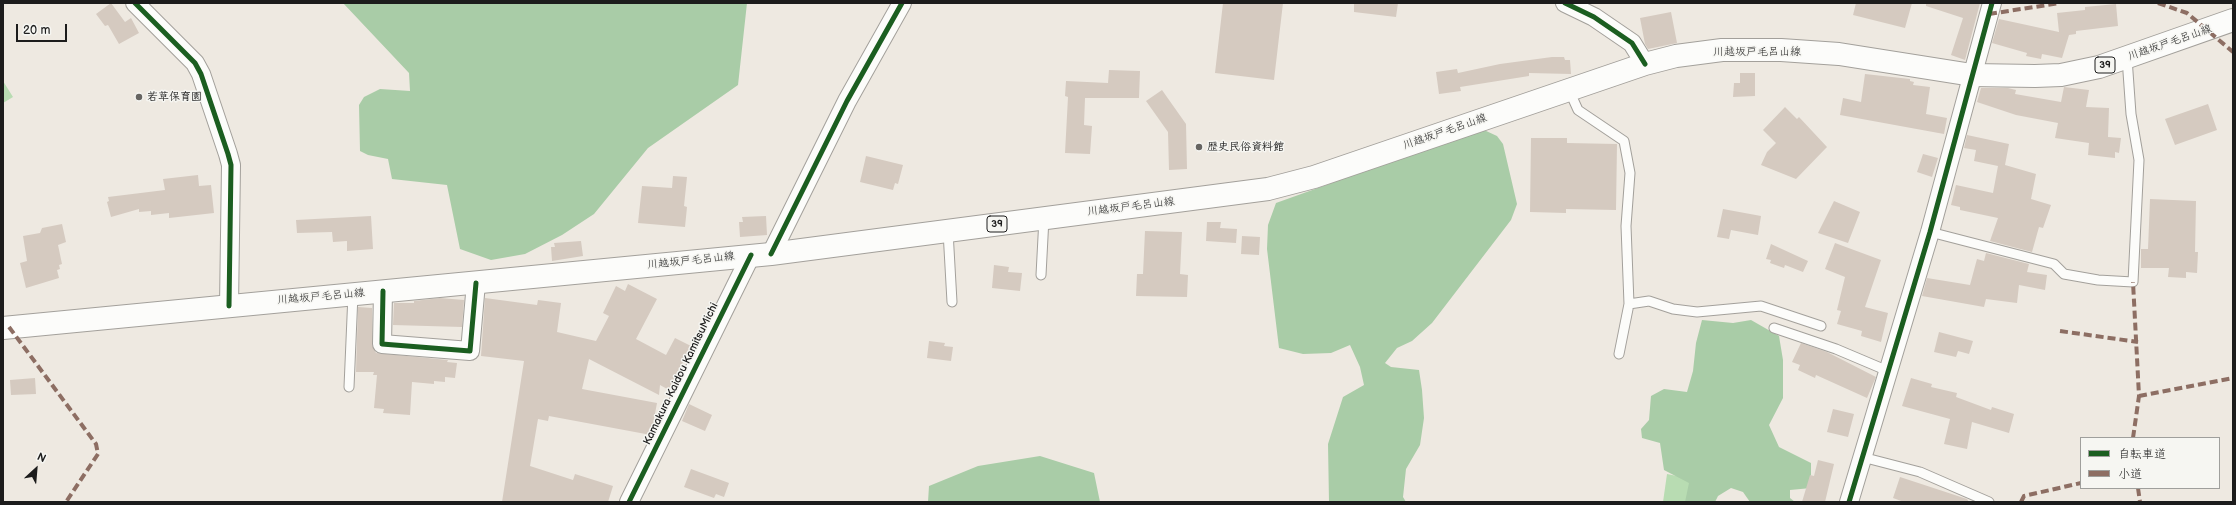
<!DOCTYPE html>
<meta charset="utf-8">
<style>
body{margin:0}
#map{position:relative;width:2236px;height:505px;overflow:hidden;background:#eee9e1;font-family:"Balsamiq Sans","Klee One",sans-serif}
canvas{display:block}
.frame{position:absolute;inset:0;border:4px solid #1c1c1c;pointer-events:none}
.legend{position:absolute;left:2080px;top:437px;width:140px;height:52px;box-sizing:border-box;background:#f6f6f2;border:1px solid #9f9f9c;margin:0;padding:5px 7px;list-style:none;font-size:12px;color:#1c1c1c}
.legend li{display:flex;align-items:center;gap:8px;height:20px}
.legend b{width:20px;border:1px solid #9f9f9c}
.north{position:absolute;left:16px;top:449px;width:40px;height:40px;-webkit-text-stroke:3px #f6f6f2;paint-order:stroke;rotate:26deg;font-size:11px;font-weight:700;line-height:16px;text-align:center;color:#1c1c1c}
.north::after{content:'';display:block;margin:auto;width:14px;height:18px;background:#1c1c1c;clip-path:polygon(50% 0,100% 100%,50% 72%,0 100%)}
.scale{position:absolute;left:16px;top:24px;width:51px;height:18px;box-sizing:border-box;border:2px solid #1c1c1c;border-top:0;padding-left:5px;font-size:12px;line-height:14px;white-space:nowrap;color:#1c1c1c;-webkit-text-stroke:3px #f6f6f2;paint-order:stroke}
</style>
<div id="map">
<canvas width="2236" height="505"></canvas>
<div class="frame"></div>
<ul class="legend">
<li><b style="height:5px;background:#1b5e20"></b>自転車道</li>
<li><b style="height:5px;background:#8d6e63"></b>小道</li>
</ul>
<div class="north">N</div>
<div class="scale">20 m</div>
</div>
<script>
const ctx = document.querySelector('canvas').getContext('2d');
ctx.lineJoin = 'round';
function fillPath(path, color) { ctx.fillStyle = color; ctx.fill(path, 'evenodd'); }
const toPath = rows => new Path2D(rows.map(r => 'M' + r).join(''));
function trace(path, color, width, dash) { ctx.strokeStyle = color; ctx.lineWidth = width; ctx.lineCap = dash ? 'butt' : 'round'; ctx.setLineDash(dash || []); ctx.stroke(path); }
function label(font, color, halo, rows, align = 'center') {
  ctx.font = font + ' "Balsamiq Sans","Klee One",sans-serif'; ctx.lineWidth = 3; ctx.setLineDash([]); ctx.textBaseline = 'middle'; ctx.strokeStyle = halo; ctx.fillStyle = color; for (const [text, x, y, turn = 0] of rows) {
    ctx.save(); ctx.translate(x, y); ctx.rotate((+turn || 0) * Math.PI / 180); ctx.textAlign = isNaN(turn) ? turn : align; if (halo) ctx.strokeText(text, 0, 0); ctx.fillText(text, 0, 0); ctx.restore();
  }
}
const green = toPath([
 [3,81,13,97,3,103],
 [1667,474,1692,479,1688,502,1663,502]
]);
const forest = toPath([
 [343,3,747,3,738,85,648,148,594,214,562,235,525,254,491,260,460,249,447,185,392,179,388,159,368,155,360,151,359,105,364,97,380,89,410,91,409,73],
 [1484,130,1497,136,1503,144,1517,204,1511,220,1432,323,1412,341,1397,348,1385,363,1391,367,1419,370,1422,390,1424,418,1420,445,1406,469,1403,497,1406,502,1329,502,1328,444,1343,397,1364,385,1360,367,1350,345,1331,353,1303,354,1279,348,1267,249,1268,225,1276,203,1329,184,1353,172],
 [1702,320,1733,323,1751,320,1779,336,1783,360,1783,398,1769,425,1779,447,1811,463,1811,488,1790,490,1790,498,1795,502,1750,502,1743,492,1731,488,1718,496,1715,502,1685,502,1689,483,1664,470,1660,443,1642,438,1641,429,1649,420,1651,396,1664,389,1687,392,1693,371,1696,343],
 [1040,456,1094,473,1100,502,928,502,929,486,978,466]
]);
const building = toPath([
 [111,3,125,22,131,18,139,33,119,44,108,25,105,26,96,14],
 [1223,3,1283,3,1274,80,1215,73],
 [1354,3,1398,3,1396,17,1354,12],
 [1856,3,1912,3,1905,28,1853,15],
 [1926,3,1980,3,1965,60,1951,55,1963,18,1926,6],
 [2116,4,2118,26,2076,31,2076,34,2069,35,2062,58,2042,54,2041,59,2026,56,2027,53,1992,43,1999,19,2059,32,2057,13,2085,10,2085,7],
 [1671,12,1677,43,1648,49,1645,44,1640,18],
 [1552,57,1564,57,1565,60,1570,60,1571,74,1529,73,1529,76,1460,87,1461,91,1439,94,1436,72,1457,69,1458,73,1500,64],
 [1109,70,1140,71,1139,98,1085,98,1084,125,1092,126,1090,154,1065,153,1068,97,1065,96,1066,81,1108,83],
 [1740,73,1755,73,1755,96,1733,97,1734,83,1740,83],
 [1865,74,1910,79,1910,81,1914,82,1913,85,1930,87,1926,114,1947,118,1944,134,1840,115,1843,98,1861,102],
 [2064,87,2089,90,2086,107,2109,108,2108,137,2121,138,2119,153,2115,152,2115,158,2088,155,2089,143,2055,138,2058,123,2016,115,1977,102,1981,88,2008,88,2016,90,2015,94,2061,102],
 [1162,90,1186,124,1187,169,1169,170,1168,132,1146,101],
 [2208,104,2217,130,2175,145,2165,119],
 [1785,107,1797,119,1799,117,1827,147,1796,179,1761,165,1767,152,1776,143,1763,130],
 [1967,135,2009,144,2005,165,2036,174,2031,199,2051,205,2043,228,2039,227,2032,252,1990,241,1998,218,1960,210,1960,207,1951,205,1956,185,1993,193,1998,166,1974,161,1976,150,1964,148],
 [1531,138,1567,138,1567,143,1617,144,1616,210,1566,209,1566,213,1530,212],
 [1923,154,1938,158,1932,177,1917,172],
 [866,156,903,165,898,184,895,183,893,190,860,182],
 [198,175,199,186,211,185,214,213,169,218,169,213,151,215,151,211,139,212,139,209,111,217,107,202,109,201,108,197,165,190,163,179],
 [673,176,687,177,684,206,687,207,685,227,638,223,642,186,672,188],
 [2150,199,2196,201,2195,252,2198,252,2197,273,2186,272,2186,278,2168,277,2169,268,2141,268,2141,249,2148,249],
 [1834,201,1860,212,1848,243,1818,233],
 [1723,209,1761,216,1758,235,1731,230,1729,239,1717,237],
 [371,216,373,249,347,251,347,241,333,242,332,232,297,233,296,220],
 [766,216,767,235,740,237,739,222,743,222,742,217],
 [1207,222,1221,222,1220,228,1237,229,1236,243,1206,241],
 [62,224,66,242,58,245,62,264,59,265,60,269,57,270,59,278,26,288,20,263,27,261,23,236,40,233,42,228],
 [1145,231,1182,232,1180,274,1188,275,1187,297,1136,296,1137,274,1143,274],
 [1242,236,1260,237,1259,255,1241,254],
 [581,241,583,256,552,261,551,247,555,247,554,243],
 [1835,243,1881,260,1865,307,1888,313,1881,342,1861,336,1862,331,1837,324,1841,311,1837,310,1845,277,1825,269],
 [1771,244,1808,261,1803,272,1785,265,1784,268,1770,263,1771,260,1766,259],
 [1986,253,2029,264,2027,272,2047,275,2045,290,2019,285,2017,303,1986,299,1984,307,1922,296,1927,278,1970,285,1977,259,1984,261],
 [994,265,1009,267,1008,272,1022,273,1020,291,992,288],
 [628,284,657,299,636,339,666,355,675,338,691,346,669,390,660,385,659,395,589,359,582,389,657,403,651,435,549,416,548,421,538,419,530,466,573,480,575,474,613,486,608,502,502,502,524,361,481,356,485,298,537,305,538,300,561,303,557,332,596,341,609,316,603,313,616,286,625,291],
 [440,298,464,300,462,327,393,325,394,303,414,303,414,301],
 [358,307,372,308,372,344,376,353,448,360,447,362,457,363,455,378,445,377,445,382,434,381,434,384,412,382,410,415,383,413,384,409,374,408,377,375,373,375,374,372,356,372],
 [1939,332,1973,341,1969,354,1958,351,1956,357,1934,352],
 [929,341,945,343,944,346,953,347,951,361,927,358],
 [1801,343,1827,352,1876,377,1867,398,1816,375,1815,378,1798,370,1800,365,1792,362],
 [35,378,36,394,11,395,10,380],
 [1911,378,1932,384,1931,387,1957,393,1956,397,1991,410,1992,407,2014,414,2009,433,1972,422,1967,449,1944,444,1950,419,1902,406],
 [689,404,712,415,705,431,682,421],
 [1833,409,1854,414,1848,437,1827,432],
 [1818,460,1834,464,1825,502,1802,502,1810,475,1814,476],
 [691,469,729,483,724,497,716,494,714,498,684,487],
 [1900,477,1967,499,1969,502,1904,502,1893,498]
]);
const lane = toPath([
 [1569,90,1578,110,1624,141,1630,173,1626,226,1629,304,1619,354],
 [948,231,952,302],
 [1930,232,2054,264,2064,274,2098,280,2133,282,2139,160,2131,114,2127,58],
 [1041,275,1044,218],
 [1629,304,1649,301,1673,309,1697,312,1761,306,1821,326],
 [1774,328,1836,349,1888,371],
 [349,387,353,294],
 [1862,457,1920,472,1989,502]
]);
const street = toPath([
 [135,3,195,63,201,74,228,154,231,165,229,306],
 [1565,3,1594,17,1632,43,1645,64],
 [771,254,847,101,902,3],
 [383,291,382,344,470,351,476,283],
 [629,502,751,255],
 [1849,502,1930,232,1992,3]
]);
const primary = toPath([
 [3,328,771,254,1268,189,1314,177,1645,64,1676,56,1722,50,1781,50,1839,54,1972,75,2035,76,2061,75,2099,67,2233,20]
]);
const quiet = toPath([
 [2158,3,2187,13,2233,52],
 [1989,14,2060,3],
 [9,327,96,444,98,454,66,502],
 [2060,331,2138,342],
 [2139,396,2233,378],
 [2133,438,2139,396,2133,282],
 [2138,488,2140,502],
 [2021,502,2024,496,2081,483]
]);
const cycleway = toPath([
 [135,3,195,63,201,74,228,154,231,165,229,306],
 [1565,3,1594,17,1632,43,1645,64],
 [771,254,847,101,902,3],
 [383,291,382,344,470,351,476,283],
 [629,502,751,255],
 [1849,502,1930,232,1992,3]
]);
const markers = [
 [139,97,4,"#666461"],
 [1199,147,4,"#666461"]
];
const shields = [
 [2105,65,20],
 [997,224,20]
];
const shieldNames = [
 ["39",2105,65],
 ["39",997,224]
];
const streetNames = [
 ["川越坂戸毛呂山線",2170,43,-19],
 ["川越坂戸毛呂山線",1757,52],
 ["川越坂戸毛呂山線",1445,132,-19],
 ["川越坂戸毛呂山線",1131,207,-7],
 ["川越坂戸毛呂山線",691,261,-6],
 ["川越坂戸毛呂山線",321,297,-5],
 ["Kamakura Kaidou KamitsuMichi",681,374,-64]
];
const poiNames = [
 ["若草保育園",147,97],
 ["歴史民俗資料館",1207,147]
];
fillPath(green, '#b8dcb2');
fillPath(forest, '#a9cca7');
fillPath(building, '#d5cac0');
trace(lane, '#a3a09b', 11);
trace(street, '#a3a09b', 20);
trace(primary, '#a3a09b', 24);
trace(lane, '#fcfcfa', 9);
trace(street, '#fcfcfa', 18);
trace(primary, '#fcfcfa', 22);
trace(quiet, '#8d6e63', 4, [8, 4]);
trace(cycleway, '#1b5e20', 5);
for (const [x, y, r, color] of markers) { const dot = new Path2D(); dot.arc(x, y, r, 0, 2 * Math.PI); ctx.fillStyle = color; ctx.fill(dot); trace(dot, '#f6f6f2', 1.5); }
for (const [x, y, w] of shields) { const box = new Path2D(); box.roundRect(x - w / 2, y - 8, w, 16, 3); ctx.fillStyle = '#f6f6f2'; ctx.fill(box); trace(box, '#1c1c1c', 1); }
label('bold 10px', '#1c1c1c', null, shieldNames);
label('11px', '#1c1c1c', '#f6f6f2', streetNames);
label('bold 11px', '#1c1c1c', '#f6f6f2', poiNames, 'left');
</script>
